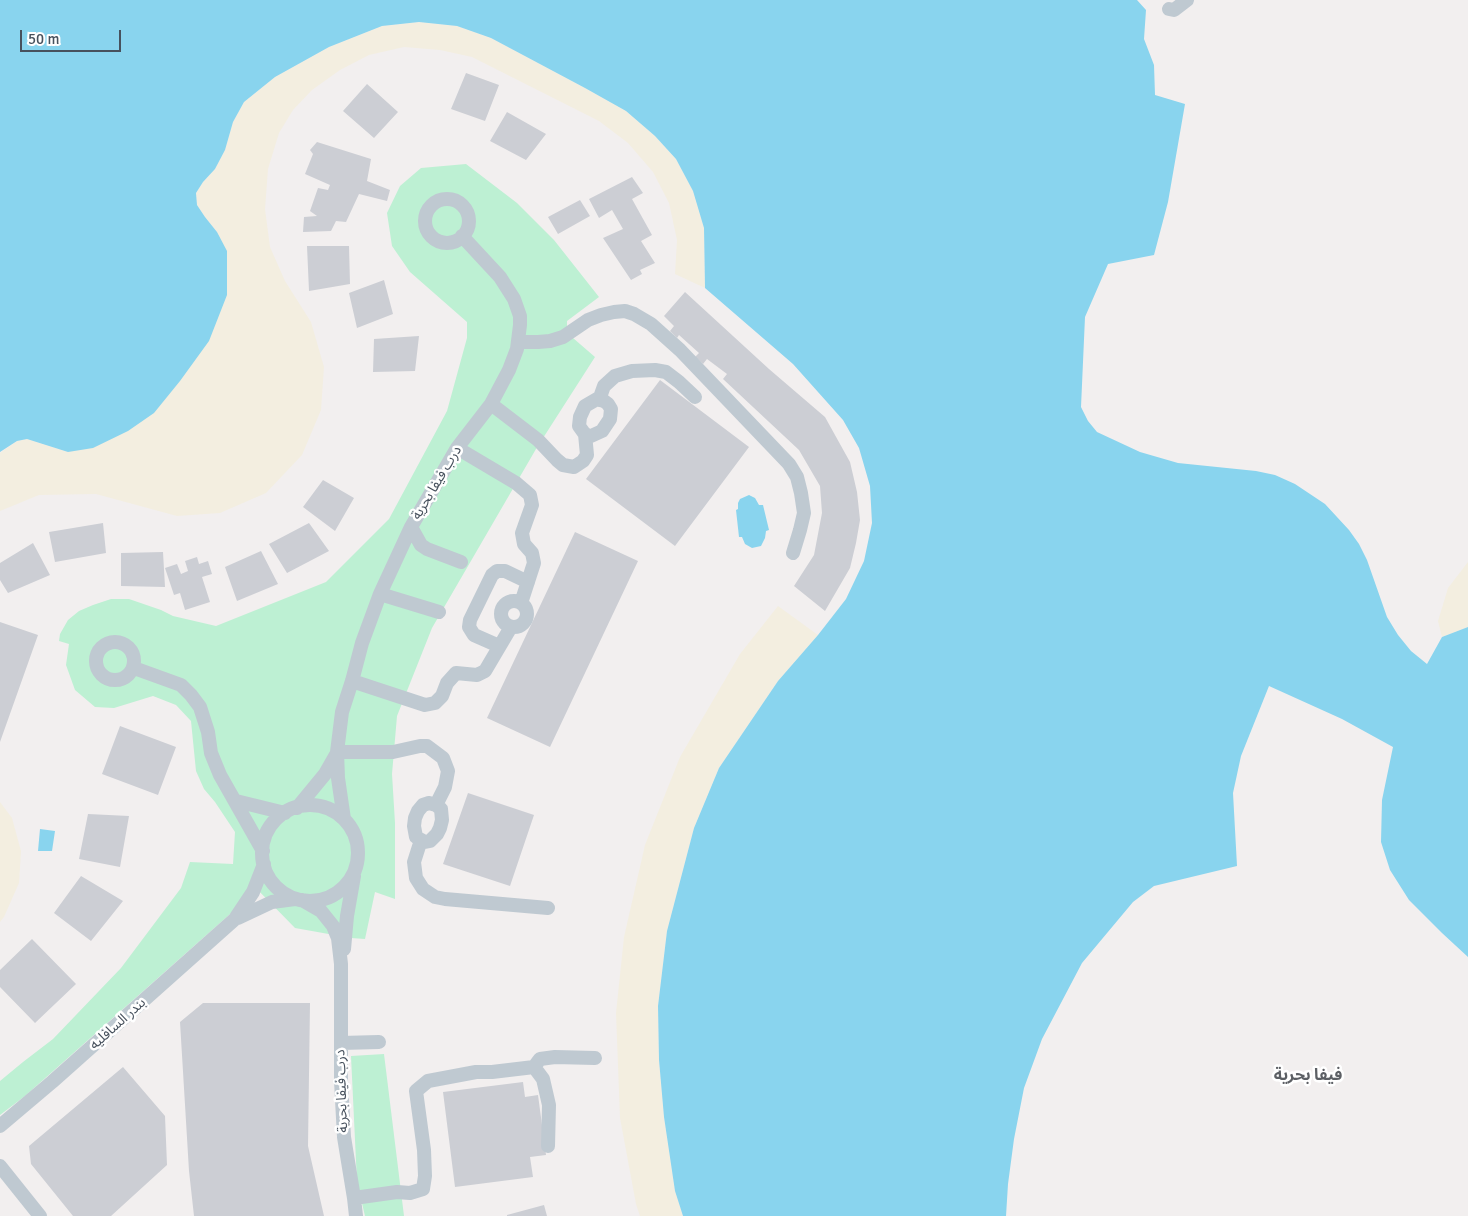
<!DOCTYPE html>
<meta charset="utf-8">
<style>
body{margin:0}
#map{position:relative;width:1468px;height:1216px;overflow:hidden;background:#f2efef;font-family:Signika,sans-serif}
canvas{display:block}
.scale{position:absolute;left:20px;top:30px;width:101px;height:22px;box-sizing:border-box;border:2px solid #47515d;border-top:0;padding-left:6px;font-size:15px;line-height:18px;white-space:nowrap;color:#47515d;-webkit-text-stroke:4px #fff;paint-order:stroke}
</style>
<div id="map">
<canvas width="1468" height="1216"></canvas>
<div class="scale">50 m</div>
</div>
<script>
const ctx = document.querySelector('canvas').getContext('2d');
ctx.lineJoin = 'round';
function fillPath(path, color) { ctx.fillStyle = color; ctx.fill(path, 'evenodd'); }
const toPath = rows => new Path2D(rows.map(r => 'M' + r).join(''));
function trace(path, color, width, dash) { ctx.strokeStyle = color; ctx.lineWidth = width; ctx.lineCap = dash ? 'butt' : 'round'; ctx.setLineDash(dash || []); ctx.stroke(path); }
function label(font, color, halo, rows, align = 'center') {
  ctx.font = font + ' Signika,"Noto Sans Arabic",sans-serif'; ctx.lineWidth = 5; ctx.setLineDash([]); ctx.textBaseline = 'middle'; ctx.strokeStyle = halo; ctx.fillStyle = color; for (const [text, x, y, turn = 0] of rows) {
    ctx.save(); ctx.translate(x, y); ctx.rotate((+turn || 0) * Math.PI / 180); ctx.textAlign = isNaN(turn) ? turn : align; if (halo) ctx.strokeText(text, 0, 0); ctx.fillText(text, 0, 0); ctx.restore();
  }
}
const green = toPath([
 [466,164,517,203,554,240,599,297,567,321,567,327,573,338,595,357,536,449,432,628,397,716,392,774,395,823,395,899,375,892,365,939,351,938,295,928,253,885,238,907,25,1096,0,1115,0,1081,23,1062,53,1039,121,968,181,888,190,862,233,864,235,832,215,802,204,789,196,771,191,721,176,705,153,696,114,708,95,707,75,690,66,665,69,644,59,641,60,634,68,620,79,611,93,605,111,599,129,599,161,610,173,616,216,626,326,582,389,519,447,411,467,338,467,322,410,272,392,246,387,213,400,186,421,168],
 [384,1054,404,1216,365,1216,357,1182,351,1056]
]);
const sand = toPath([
 [419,22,457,26,491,38,585,88,626,111,655,136,676,159,693,191,704,228,705,288,675,274,677,240,669,203,653,172,628,143,599,121,472,57,440,50,404,47,369,55,340,70,312,90,293,110,279,133,268,169,265,209,270,247,285,281,311,322,324,367,321,410,302,455,266,493,220,513,177,516,96,494,39,495,0,511,0,453,17,441,27,439,68,452,217,232,205,217,197,205,196,193,203,182,215,169,225,150,233,122,244,102,275,77,329,47,382,26],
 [1468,562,1468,627,1442,637,1438,621,1448,588],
 [778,606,818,635,778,681,719,768,694,828,667,931,658,1006,659,1060,664,1117,675,1191,683,1216,640,1216,636,1204,620,1118,616,1013,624,937,645,845,680,757,740,654],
 [0,802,12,818,21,851,19,883,4,917,0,922]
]);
const water = toPath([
 [0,0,1137,0,1146,10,1144,39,1154,65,1155,95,1185,104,1168,202,1154,255,1108,264,1085,317,1081,407,1088,421,1097,432,1140,452,1178,463,1256,471,1275,475,1295,484,1325,504,1349,530,1359,544,1367,560,1387,617,1398,635,1411,651,1427,664,1442,637,1468,627,1468,957,1442,933,1409,900,1390,870,1381,842,1382,800,1393,747,1342,719,1269,686,1241,756,1233,793,1237,866,1154,886,1133,902,1082,963,1042,1039,1024,1088,1014,1139,1008,1184,1006,1216,683,1216,675,1191,664,1117,659,1060,658,1006,667,931,694,828,719,768,778,681,818,635,846,599,864,561,872,523,870,486,859,448,843,420,793,364,705,288,704,228,693,191,676,159,655,136,626,111,585,88,491,38,457,26,419,22,382,26,329,47,275,77,244,102,233,122,225,150,215,169,203,182,196,193,197,205,205,217,217,232,227,251,227,295,209,341,180,381,154,413,128,431,93,448,68,452,27,439,17,441,0,452],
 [749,495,755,498,759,505,763,505,769,530,766,531,765,538,761,546,752,548,745,544,742,537,739,537,736,510,738,509,738,503,740,499],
 [40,829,55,831,52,851,38,851]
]);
const building = toPath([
 [466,73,499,85,485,121,451,109],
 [367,84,398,112,374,138,343,111],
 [507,112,546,134,526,160,490,141],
 [317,142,371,159,367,181,390,190,387,201,359,194,346,222,336,221,331,231,303,232,304,217,317,216,310,211,318,188,328,190,330,185,305,174,313,154,310,150],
 [632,177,643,193,632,199,652,235,641,241,655,263,640,270,642,274,631,280,603,238,623,229,612,210,599,218,589,199],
 [580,200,590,216,558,234,548,217],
 [307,246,349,246,350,284,309,291],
 [384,280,393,314,357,328,349,293],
 [685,292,769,369,825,417,850,462,857,492,860,520,856,543,850,568,825,611,794,586,814,555,822,513,820,486,799,450,723,379,727,374,707,359,703,364,695,357,699,353,679,335,677,338,670,331,674,326,664,316],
 [419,336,415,371,373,372,374,339],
 [660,380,749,447,675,546,586,479],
 [323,480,354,498,335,531,303,507],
 [103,523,106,553,55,562,49,532],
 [309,523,329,551,287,573,269,544],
 [575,532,638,561,550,747,487,718],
 [33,543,50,575,8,593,0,580,0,563],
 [261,551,278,584,237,601,225,567],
 [163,552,165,587,121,586,121,553],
 [197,557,199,564,208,561,212,574,202,577,210,602,185,610,180,593,174,595,165,568,177,564,181,574,188,571,185,561],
 [0,622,38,635,0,742],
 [120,726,176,747,158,795,102,774],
 [468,793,534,815,510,886,443,864],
 [88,814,129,816,120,867,79,859],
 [81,876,123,901,91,941,54,913],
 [32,939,76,984,35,1023,0,987,0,970],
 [203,1003,310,1003,308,1146,324,1216,194,1216,189,1171,180,1022],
 [123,1067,165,1116,167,1165,111,1216,73,1216,31,1164,29,1146],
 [523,1082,525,1097,538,1095,546,1155,530,1157,533,1177,455,1187,443,1092],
 [544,1205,547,1216,507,1216,507,1215]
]);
const minor = toPath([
 [1169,9,1174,10,1187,0],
 '425 221a22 22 0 1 1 44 0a22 22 0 1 1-44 0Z',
 [518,342,538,342,550,341,563,337,588,320,601,315,614,312,625,311,634,314,651,324,680,350,789,464,797,477,801,493,804,513,800,530,793,553],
 [597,399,604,401,608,404,611,409,610,419,602,431,591,436,587,435,584,433,579,426,580,417,585,406,597,399],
 [599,400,604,386,615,376,632,371,655,370,666,372,679,382,695,397],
 [491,404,538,440,557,460,563,465,574,467,583,461,587,455,585,434],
 [457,448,516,483,530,495,532,505,522,533,524,544,532,553,534,563,521,603],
 [411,527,421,545,427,549,461,562],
 [380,594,439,612],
 '501 614a13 13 0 1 1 26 0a13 13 0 1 1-26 0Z',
 '96 661a19 19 0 1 1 38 0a19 19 0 1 1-38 0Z',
 [499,646,474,635,469,627,470,620,492,575,497,571,505,571,528,582],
 [134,668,181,685,191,695,200,707,208,732,211,753,220,775,263,851],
 [352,681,425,705,435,703,442,696,447,683,456,673,477,675,485,671,511,627],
 [337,752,393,752,420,746,427,746,443,758,448,771,445,787,436,805],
 [236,801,285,813],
 [429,803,436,805,441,809,442,820,440,828,437,834,430,841,425,842,416,837,414,826,415,818,418,811,423,805,429,803],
 '262 853a48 48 0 1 1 96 0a48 48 0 1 1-96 0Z',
 [297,808,325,774,337,753],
 [344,819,338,778,337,752,342,712,352,681,362,643,380,594,411,527,457,448,491,404,509,370,517,349,520,325,520,316,514,299,500,277,462,236],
 [421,840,414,862,416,878,423,889,435,897,445,899,548,908],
 [302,900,321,911,333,926,338,938,341,964,341,1081,344,1137,354,1198,356,1216],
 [238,918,272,902,295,899],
 [344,949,347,916,354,876],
 [341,1043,379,1042],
 [534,1067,540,1059,555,1057,595,1058],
 [0,1126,52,1082,235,919,253,892,264,864],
 [0,1166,40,1216],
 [354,1198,397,1192,410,1193,423,1189,425,1176,424,1150,416,1091,428,1081,476,1072,492,1072,534,1067,543,1079,549,1105,548,1146]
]);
const streetNames = [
 ["درب فيفا بحرية",437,483,-59],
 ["بندر السافليه",118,1024,-42],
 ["درب فيفا بحرية",342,1091,-92]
];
const quarterNames = [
 ["فيفا بحرية",1308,1076]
];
fillPath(green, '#bdf0d3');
fillPath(sand, '#f3eee0');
fillPath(water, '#89d4ee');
fillPath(building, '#ccced4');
trace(minor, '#bfc9d1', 14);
label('14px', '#47515d', '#fff', streetNames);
label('bold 16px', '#5c5f64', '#fff', quarterNames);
</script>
